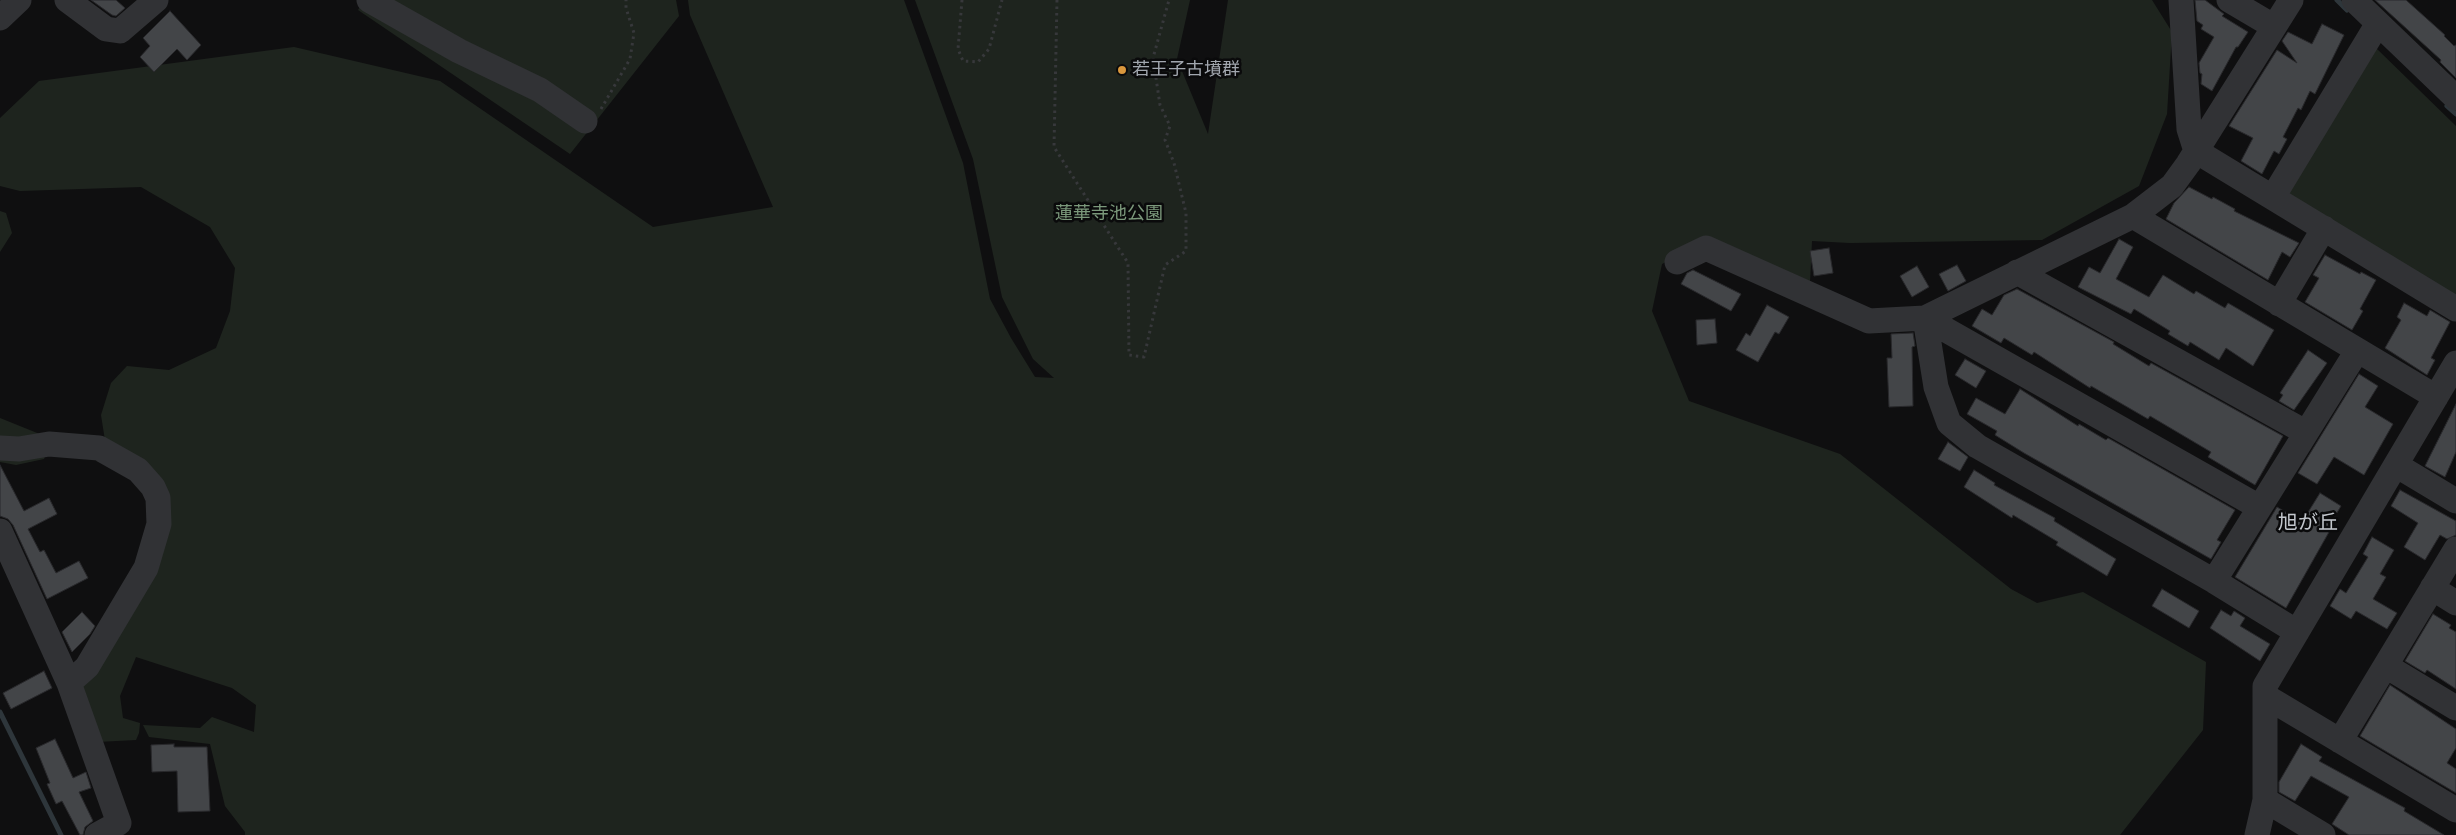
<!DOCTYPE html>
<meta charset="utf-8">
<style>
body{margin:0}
canvas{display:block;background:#0f0f10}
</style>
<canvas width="2456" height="835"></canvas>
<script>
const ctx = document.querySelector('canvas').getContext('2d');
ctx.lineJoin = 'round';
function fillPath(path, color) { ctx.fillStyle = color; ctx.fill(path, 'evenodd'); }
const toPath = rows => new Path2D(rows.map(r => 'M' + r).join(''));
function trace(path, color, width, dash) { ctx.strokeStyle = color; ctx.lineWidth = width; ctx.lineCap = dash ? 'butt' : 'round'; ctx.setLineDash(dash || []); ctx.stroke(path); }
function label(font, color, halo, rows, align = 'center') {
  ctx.font = font + ' "Alegreya Sans","Noto Sans JP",sans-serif'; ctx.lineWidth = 5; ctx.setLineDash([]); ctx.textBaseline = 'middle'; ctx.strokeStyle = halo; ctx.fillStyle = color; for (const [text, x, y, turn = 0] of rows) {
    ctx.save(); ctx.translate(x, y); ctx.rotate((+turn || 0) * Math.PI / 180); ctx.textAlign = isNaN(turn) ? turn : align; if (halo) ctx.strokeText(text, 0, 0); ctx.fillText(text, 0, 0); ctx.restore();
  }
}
const green = toPath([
 [364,0,676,0,679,16,570,154,358,10],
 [688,0,904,0,963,163,990,299,1011,338,1035,377,1054,378,1033,359,1002,297,973,159,915,0,1190,0,1177,59,1208,134,1228,0,2152,0,2172,32,2167,114,2139,186,2042,240,1850,243,1812,241,1810,282,1706,241,1662,264,1652,311,1689,401,1840,454,2011,589,2037,603,2083,592,2206,662,2203,730,2120,835,245,835,245,832,225,806,210,744,149,737,143,725,200,728,212,717,254,732,256,705,232,688,136,657,120,696,123,718,140,723,139,733,136,740,97,742,79,686,146,568,156,486,107,453,101,415,111,383,127,366,169,370,216,348,230,311,235,268,210,227,141,187,20,191,0,186,0,118,39,81,294,47,440,81,653,227,773,207,690,15],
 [2376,48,2456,126,2456,299,2281,194],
 [0,211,6,213,12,233,0,252],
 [0,418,52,439,44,459,16,465,0,462]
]);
const stream = toPath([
 [2337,0,2347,10],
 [2447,106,2456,114],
 [0,712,61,835]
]);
const building = toPath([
 [91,0,116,0,125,8,116,16,112,15,91,0],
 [2195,0,2205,0,2224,14,2222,16,2248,32,2238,47,2236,47,2212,91,2201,84,2202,74,2200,73,2199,63,2214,37,2201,29,2203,25,2197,21,2195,0],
 [2375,0,2406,0,2445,35,2444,36,2454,46,2456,45,2456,78,2440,62,2441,60,2375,0],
 [170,11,201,45,187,60,177,49,154,72,140,57,150,46,143,38,170,11],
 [2322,24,2344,35,2315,94,2310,91,2301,110,2298,108,2283,137,2287,139,2279,154,2274,151,2262,174,2241,161,2253,138,2229,126,2277,50,2297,63,2282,41,2288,32,2312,44,2322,24],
 [2189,187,2212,199,2213,197,2235,209,2234,211,2299,243,2290,257,2282,252,2268,280,2166,219,2174,203,2189,187],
 [2119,239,2133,247,2116,279,2149,297,2163,275,2194,294,2196,291,2225,308,2228,303,2274,330,2253,366,2226,348,2219,360,2190,342,2188,346,2168,334,2170,331,2134,309,2131,314,2078,287,2089,267,2100,273,2119,239],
 [1829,248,1833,273,1814,276,1810,251,1829,248],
 [2325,255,2360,274,2361,272,2376,280,2360,309,2363,311,2352,330,2305,302,2319,278,2313,275,2325,255],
 [1957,265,1966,281,1948,291,1939,274,1957,265],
 [1917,266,1929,287,1912,297,1900,276,1917,266],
 [1693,270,1741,294,1731,311,1681,284,1687,273,1693,270],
 [2017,289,2114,342,2113,344,2149,366,2151,363,2283,436,2255,485,2208,457,2211,452,2150,416,2148,419,2091,386,2090,388,2034,352,2032,355,2004,338,2001,343,1972,326,1982,309,1992,315,2004,295,2017,289],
 [2404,303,2427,316,2430,310,2450,322,2431,358,2435,360,2427,375,2385,348,2401,320,2397,317,2404,303],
 [1767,305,1789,317,1779,334,1775,332,1758,362,1736,350,1746,333,1750,336,1767,305],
 [1715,319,1717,343,1697,345,1696,320,1715,319],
 [1913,333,1915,346,1912,347,1913,406,1889,407,1887,358,1892,358,1891,334,1913,333],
 [2308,350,2327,363,2294,410,2279,401,2283,395,2280,393,2308,350],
 [1965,359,1986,371,1976,388,1955,375,1965,359],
 [2359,374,2378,386,2365,407,2393,424,2364,475,2334,457,2317,484,2298,473,2359,374],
 [2020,389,2078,426,2079,424,2106,440,2108,438,2235,510,2217,540,2221,542,2211,559,2024,453,1995,435,1997,431,1967,414,1976,398,2005,414,2020,389],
 [2456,404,2456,452,2445,477,2425,466,2456,404],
 [1948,442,1968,457,1960,471,1938,459,1948,442],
 [0,465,24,511,49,498,57,514,28,529,40,552,44,550,56,573,79,561,88,578,47,599,13,525,8,519,0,516,0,465],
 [1974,470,1995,483,1994,485,2055,518,2054,521,2116,559,2107,576,2056,545,2058,542,2013,515,2012,518,1964,487,1974,470],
 [2400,490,2456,521,2456,535,2447,539,2440,535,2425,560,2404,547,2418,523,2391,506,2400,490],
 [2320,493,2341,506,2326,531,2329,532,2286,608,2235,577,2277,507,2302,522,2320,493],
 [2372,537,2394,550,2380,574,2386,577,2373,599,2397,613,2387,629,2356,611,2351,619,2330,606,2340,589,2346,593,2368,557,2363,554,2372,537],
 [2162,589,2199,611,2189,628,2152,606,2162,589],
 [2221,610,2231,616,2234,611,2245,618,2240,626,2270,644,2260,661,2210,628,2221,610],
 [82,612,95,626,90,634,72,652,62,632,82,612],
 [2433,614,2451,625,2449,628,2456,632,2456,689,2427,670,2425,673,2405,661,2433,614],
 [44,671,52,688,11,709,3,693,44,671],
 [2390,685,2456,729,2456,748,2447,763,2456,769,2456,793,2360,736,2390,685],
 [55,739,73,778,86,772,91,788,79,792,93,821,85,827,83,835,80,835,62,801,56,804,47,784,50,783,36,748,55,739],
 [174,744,174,747,207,747,210,811,178,812,177,771,152,772,151,745,174,744],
 [2301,744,2322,757,2319,761,2405,808,2404,811,2444,835,2349,835,2332,824,2349,797,2311,776,2295,801,2279,792,2279,782,2301,744]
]);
const path = toPath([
 [962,0,958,49,963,61,978,62,989,49,1002,0],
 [1057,0,1054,147,1128,263,1129,355,1144,357,1165,265,1186,251,1186,213,1174,163,1165,140,1170,126,1160,105,1153,58,1169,0],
 [601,109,630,59,634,33,626,8,626,0]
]);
const minor = toPath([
 [67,0,106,29,120,31,156,0],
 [369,0,459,51,540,90,585,121],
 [2181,0,2189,129,2196,151,2456,309],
 [2229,0,2273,26],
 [2354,0,2456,98],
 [0,18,19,0],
 [2273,197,2377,25],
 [2133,216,2436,397],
 [1677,262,1706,248,1869,321,1925,318,2133,216,2172,186,2188,164,2291,0],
 [2017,272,2305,432],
 [2279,304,2324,228],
 [1925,318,1936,387,1949,423,1977,446,2214,581,2297,632],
 [1925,318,2259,507],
 [0,448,19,449,49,444,99,448,138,470,153,487,158,498,159,524,146,568,87,667,69,683],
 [2396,465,2456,501],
 [0,531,69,683,119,823,97,835],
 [2214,581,2357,351],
 [2432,588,2456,603],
 [2386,666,2456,708],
 [2265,696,2456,810],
 [2340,741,2456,549],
 [2265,800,2323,835],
 [2257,835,2265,800,2265,686,2456,363]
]);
const markers = [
 [1122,70,5,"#da983d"]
];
const poiNames = [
 ["若王子古墳群",1132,70]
];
const parkNames = [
 ["蓮華寺池公園",1109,214]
];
const quarterNames = [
 ["旭が丘",2308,523]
];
fillPath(green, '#1e241e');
trace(stream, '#2e363b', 5);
fillPath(building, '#434548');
trace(building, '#29292c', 1);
trace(path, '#37383b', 3, [2.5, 4]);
trace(minor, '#313235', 25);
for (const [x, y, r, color] of markers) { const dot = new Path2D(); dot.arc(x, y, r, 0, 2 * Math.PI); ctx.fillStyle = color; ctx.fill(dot); trace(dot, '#0a0a0b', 2); }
label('18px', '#a2a7af', '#0a0a0b', poiNames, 'left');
label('18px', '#7b987b', '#0a0a0b', parkNames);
label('20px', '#c2c6cc', '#0a0a0b', quarterNames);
</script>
